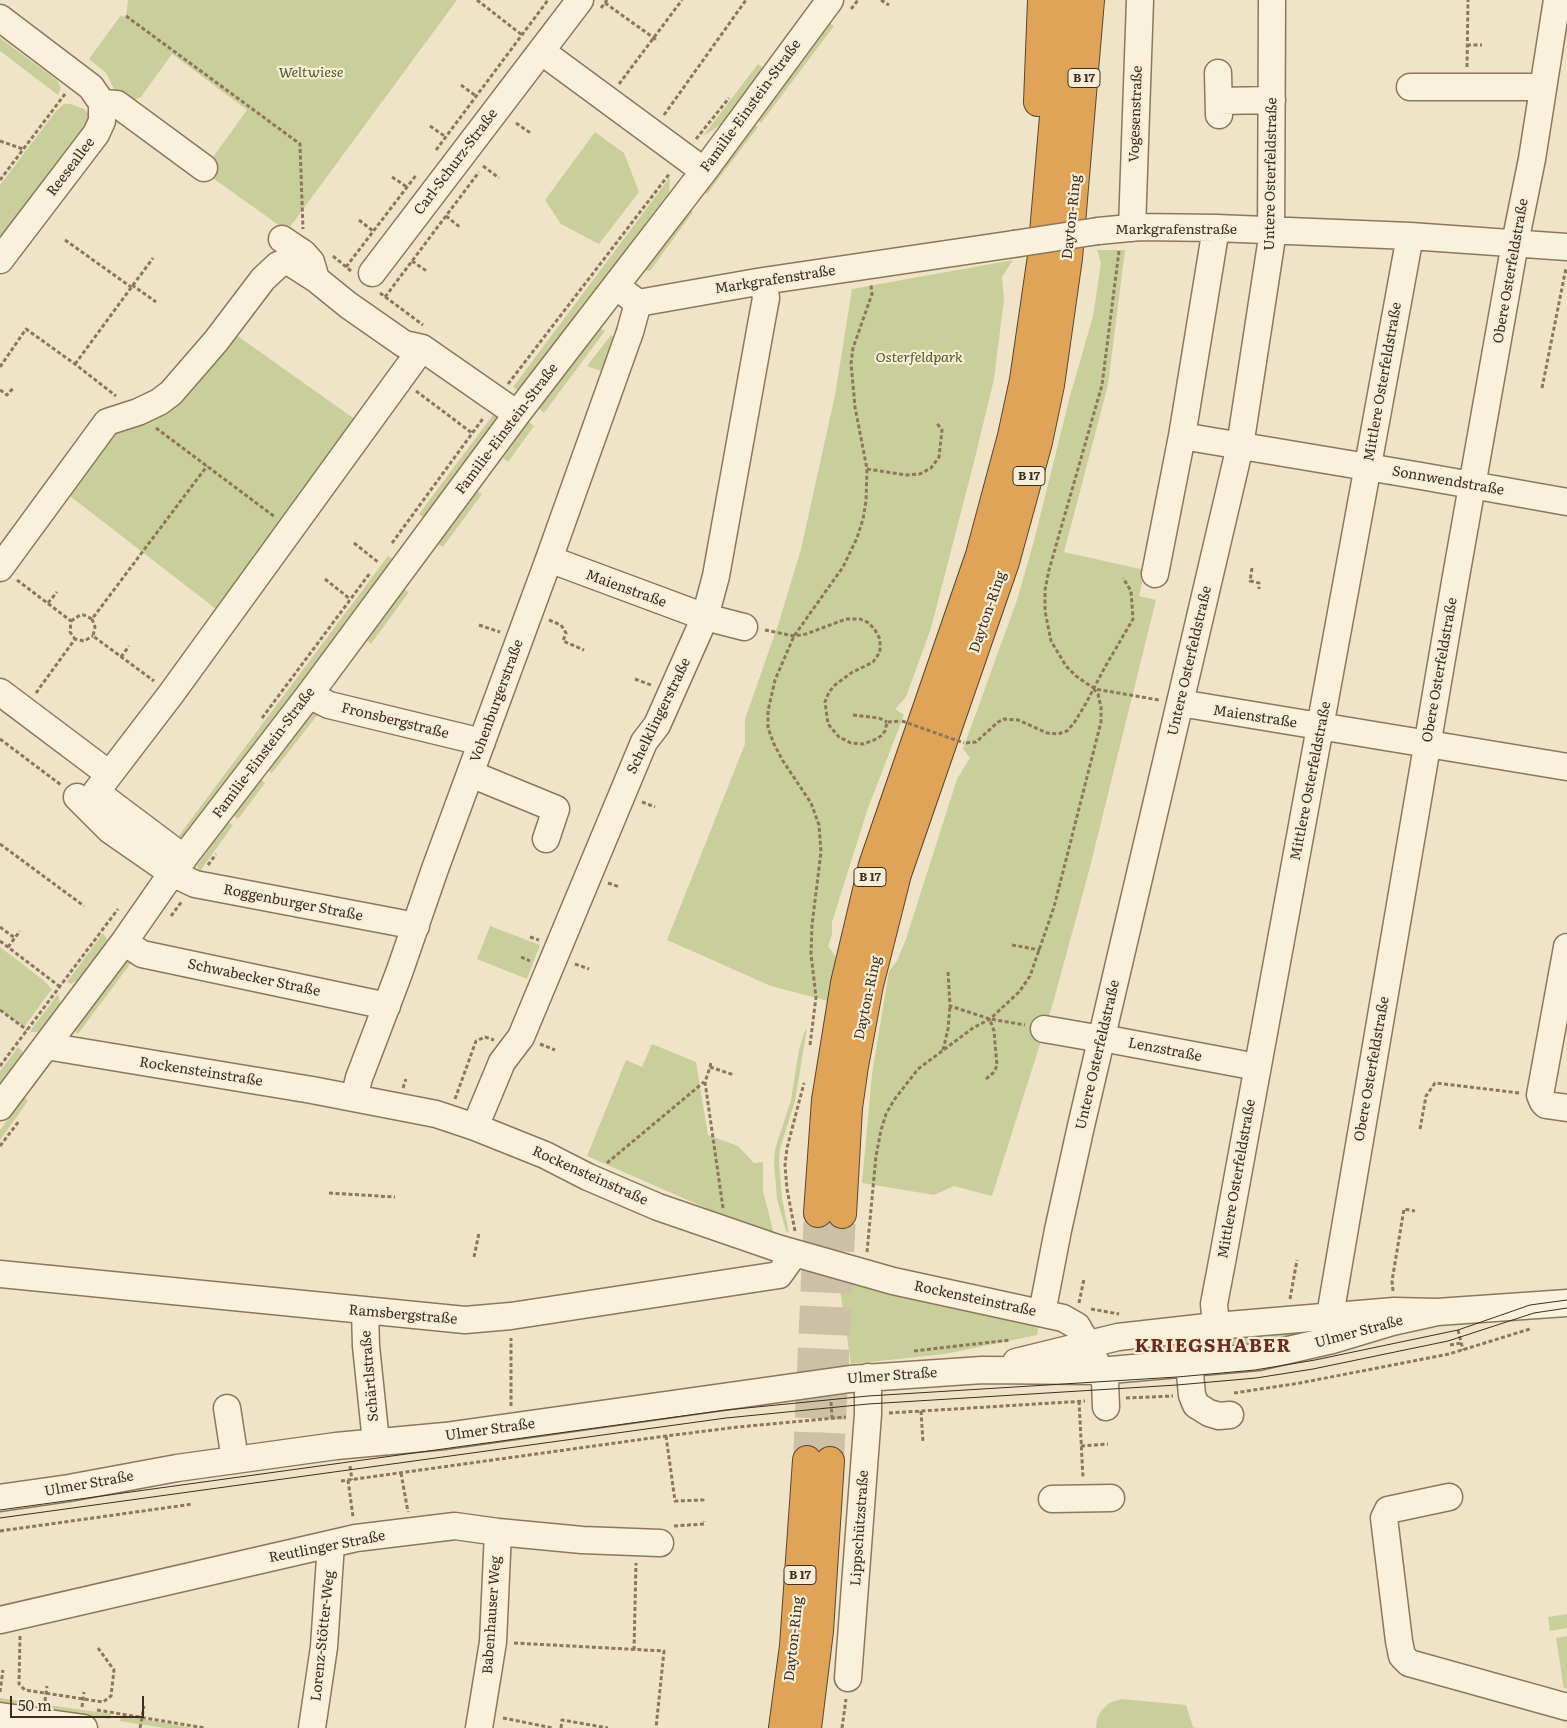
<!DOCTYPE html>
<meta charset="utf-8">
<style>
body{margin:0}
#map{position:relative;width:1567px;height:1728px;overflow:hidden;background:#f0e4c8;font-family:Literata,serif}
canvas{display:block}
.scale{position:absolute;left:10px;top:1696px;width:134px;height:22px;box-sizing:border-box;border:2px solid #3d2e20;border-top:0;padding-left:6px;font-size:15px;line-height:18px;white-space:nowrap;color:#3d2e20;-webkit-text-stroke:4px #f7eed8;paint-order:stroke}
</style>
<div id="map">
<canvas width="1567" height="1728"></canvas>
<div class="scale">50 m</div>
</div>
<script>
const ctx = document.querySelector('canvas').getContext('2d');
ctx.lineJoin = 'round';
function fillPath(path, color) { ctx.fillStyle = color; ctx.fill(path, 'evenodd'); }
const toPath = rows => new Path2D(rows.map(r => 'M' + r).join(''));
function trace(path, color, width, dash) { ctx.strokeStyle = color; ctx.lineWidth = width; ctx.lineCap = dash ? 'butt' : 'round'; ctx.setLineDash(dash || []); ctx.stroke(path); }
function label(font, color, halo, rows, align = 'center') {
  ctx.font = font + ' Literata,serif'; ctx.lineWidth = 4.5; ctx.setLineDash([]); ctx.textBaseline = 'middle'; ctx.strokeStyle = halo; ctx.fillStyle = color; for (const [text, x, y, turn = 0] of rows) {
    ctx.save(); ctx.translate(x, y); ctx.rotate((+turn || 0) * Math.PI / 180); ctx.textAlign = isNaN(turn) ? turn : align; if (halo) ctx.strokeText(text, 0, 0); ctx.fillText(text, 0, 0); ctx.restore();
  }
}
const green = toPath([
 [128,0,457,0,287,231,203,171,247,110,172,54,141,97,132,101,115,91,106,73,89,59,121,15,126,18],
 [829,22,834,26,761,123,756,119],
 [0,38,57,80,61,88,58,95,0,51],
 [758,64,763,68,722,124,703,136],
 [64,104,71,104,84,109,89,114,89,123,0,247,0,185,56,111],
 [753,123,758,127,707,194,703,190],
 [595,132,624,153,639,192,599,244,561,224,545,200],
 [670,177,669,192,519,392,513,387],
 [689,209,693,212,650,271,646,270,645,267],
 [1097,250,1125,250,1108,385,1064,552,1145,570,1139,596,1156,600,1089,871,1053,1003,992,1196,954,1186,934,1195,862,1183,872,1074,889,971,897,961,906,939,957,779,970,758,963,749,1017,600,1034,541,1069,400,1093,316,1101,263],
 [1013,260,1002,277,1004,299,994,379,974,462,931,628,906,697,895,709,904,715,868,808,832,922,832,935,828,946,836,957,828,1001,771,986,667,940,745,744,745,719,779,622,801,549,835,395,852,289],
 [600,328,605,331,544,413,539,409],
 [232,332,356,420,216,609,66,493,115,430,174,408],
 [611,335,615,337,603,372,587,366],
 [496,411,502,416,425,519,419,514],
 [529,422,534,426,508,462,503,458],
 [478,491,482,494,443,547,438,544],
 [388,556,394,560,180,847,174,842],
 [404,589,409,592,371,644,366,640],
 [313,713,319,713,272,773,267,770,310,714],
 [260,779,265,783,238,819,233,815],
 [228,822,233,825,198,874,197,865],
 [490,926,540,945,527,979,477,959],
 [103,933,107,939,106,944,80,979,71,984,67,982],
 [0,947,42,979,52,989,24,1027,0,1010],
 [134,959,77,1035,75,1028,126,961],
 [58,994,60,1002,58,1008,39,1032,32,1032,30,1031],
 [807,1028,795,1101,780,1149,779,1161,782,1198,789,1233,786,1231,777,1199,774,1162,775,1149,791,1100,799,1050,804,1033],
 [652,1044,696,1062,708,1135,738,1146,754,1163,763,1162,763,1191,774,1234,724,1216,587,1156,626,1060,642,1067],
 [18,1047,22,1051,22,1056,0,1086,0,1071],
 [24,1097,28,1101,0,1140,0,1130],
 [829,1275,1039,1323,1037,1335,945,1354,851,1364,840,1290,826,1282,826,1279],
 [1312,1329,1314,1335,1224,1349,1224,1335],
 [1197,1341,1200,1345,1199,1354,1141,1355,1140,1352,1141,1347],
 [1567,1614,1567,1628,1550,1631,1548,1617],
 [1567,1636,1567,1688,1564,1689,1556,1638],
 [0,1698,111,1714,110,1719,0,1703],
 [1121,1699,1186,1705,1193,1727,1196,1728,1096,1728,1097,1718,1102,1710,1109,1703],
 [121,1716,142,1719,193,1728,164,1728,120,1721]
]);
const highwayTunnel = toPath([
 [807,1460,818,1213],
 [830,1461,842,1214]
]);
const path = toPath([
 [477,0,522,35],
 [881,0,889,5],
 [605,3,658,41],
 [601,8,607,0],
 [851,9,858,0],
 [126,16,300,144,303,229],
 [1467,45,1482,45],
 [1467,67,1468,0],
 [619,84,682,0],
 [461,85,476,96],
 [664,115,746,0],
 [516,123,532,134],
 [430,126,446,137],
 [696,139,729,98],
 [0,141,23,149],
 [436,150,548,0],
 [483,166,499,178],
 [392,177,407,187],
 [0,180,65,94],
 [446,216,461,228],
 [359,220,373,231],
 [65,240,131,287],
 [1119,251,1102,385,1049,570,1045,590,1045,611,1051,641,1066,666,1076,676,1095,689,1159,700],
 [333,256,351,271],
 [412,261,428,272],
 [346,267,417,174],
 [132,285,156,302],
 [380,293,423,325],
 [385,297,479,172],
 [75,364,153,258],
 [0,367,26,329,75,364,116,396],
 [508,384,670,173],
 [1542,388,1566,268],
 [0,390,7,395,14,387],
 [416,391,472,433],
 [156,428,275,517],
 [867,469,906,475,920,474,931,468,939,457,942,430,936,422],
 [354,543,378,562],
 [392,543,484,417],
 [1252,568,1250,581,1259,583,1259,589],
 [325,579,350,599],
 [17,580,71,621,70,632,75,639],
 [48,603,57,592],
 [92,619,95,627,93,636,154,681],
 [549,620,561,625,566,633,563,641,584,650],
 [71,621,80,615,84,615,92,619,207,466],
 [479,625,500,632],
 [765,630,794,636,806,634,846,619,860,619,869,623,875,630,880,639,880,652,873,662,851,673,835,685,829,692,825,702,828,724,839,737,851,743,863,744,874,740,881,736,885,731,887,722,901,721],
 [121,657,129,646],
 [635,679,651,685],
 [36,693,75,639,84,641,93,636],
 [853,715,879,718,887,722],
 [262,718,370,573],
 [0,739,61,785],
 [966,743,976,742,998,722,1004,719,1018,720,1047,733,1058,734,1067,731,1074,723,1085,705,1105,667,1133,619,1131,591,1123,578],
 [642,802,655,807],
 [0,844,84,906],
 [208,865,216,854],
 [608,883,620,887],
 [171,916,182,901],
 [0,927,15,938],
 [530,937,539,940],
 [0,941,59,986],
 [1012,945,1040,950],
 [8,947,20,931],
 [521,957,530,961],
 [575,964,589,969],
 [948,972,950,1006,990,1019,1025,1025],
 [0,1010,27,1030],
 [540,1044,555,1050],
 [810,1045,816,997,811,954,812,925,821,852,819,825,811,803,783,761,774,744,768,728,768,711,775,680,794,636,843,567,857,538,863,519,866,501,867,469,855,407,851,363,853,348,872,294,871,285],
 [943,1050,948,1029,950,1006],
 [0,1066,118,909],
 [710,1067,711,1062],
 [986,1079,993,1073,997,1066,994,1031,990,1020],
 [403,1088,406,1079],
 [455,1099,476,1041,485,1037,494,1040],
 [1420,1129,1426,1096,1435,1083,1520,1093],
 [0,1146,19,1121],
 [607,1163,704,1082],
 [329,1193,395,1197],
 [723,1208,705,1082,710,1067,734,1075],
 [795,1231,787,1189,785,1165,787,1148,804,1083],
 [867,1252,876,1156,881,1130,886,1114,894,1100,918,1069,973,1028,990,1019,1019,992,1030,976,1054,907,1101,722,1101,707,1098,694,1093,688],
 [474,1257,479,1233],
 [1393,1291,1392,1281,1404,1209,1415,1211],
 [1290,1299,1297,1260],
 [1079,1303,1084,1279],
 [1091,1309,1119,1314],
 [1458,1330,1463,1350],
 [1450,1345,1461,1343],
 [914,1351,1010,1340],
 [1234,1393,1300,1383,1449,1354,1530,1329],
 [1126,1398,1173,1396],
 [1079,1401,1083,1478],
 [831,1402,832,1418],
 [511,1406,511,1338],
 [921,1411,923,1442],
 [889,1413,1085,1401],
 [666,1436,675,1501,703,1500,703,1502],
 [1081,1446,1108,1444],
 [350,1466,352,1480],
 [401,1473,408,1512],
 [348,1480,353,1517],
 [341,1481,666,1436,738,1427,846,1417],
 [674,1526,704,1524,704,1521],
 [0,1531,193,1504],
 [20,1636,19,1684,25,1690,103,1702,111,1696,114,1670,98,1648],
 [514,1643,664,1651,656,1728],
 [634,1650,636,1563],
 [0,1692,3,1670],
 [45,1701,47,1686],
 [82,1707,84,1692],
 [97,1710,205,1728],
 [503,1718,553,1728],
 [140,1728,144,1706],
 [561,1728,562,1720,608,1728],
 [842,1728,846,1699]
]);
const minor = toPath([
 [0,18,91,87,102,103,102,121,96,134,0,260],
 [541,51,704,171],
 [1218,73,1219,115],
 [1410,87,1542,87],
 [1219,101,1272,100],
 [102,103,117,104,204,168],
 [1132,228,1140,0],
 [1098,231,1140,227,1216,228,1410,236,1567,247],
 [282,239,303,253,311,262,316,279,348,305,404,344,422,348,517,414],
 [372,273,580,0],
 [625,293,638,303,763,281,1014,244],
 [1182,436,1421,476,1567,502],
 [549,559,705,617,744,627],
 [0,568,107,422,138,412,159,402,171,393,216,341,263,279,278,265,288,261,316,279],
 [1155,574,1182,436,1216,228],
 [0,692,109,774],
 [309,695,329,705,482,742],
 [1180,703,1567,767],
 [471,774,556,809,546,839],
 [77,797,110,830,172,873,195,884,416,926],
 [184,858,96,792,171,694,422,348],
 [124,942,142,954,387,1006],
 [1567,947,1540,1095,1543,1102,1546,1105,1567,1108],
 [1044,1029,1090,1037,1102,1038,1257,1067],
 [46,1046,312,1090,436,1114,475,1127,545,1155,588,1177,658,1207,777,1248,893,1281,1063,1318,1077,1326,1087,1343,1105,1382,1106,1407],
 [354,1098,359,1078,399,973,435,869,549,559,630,332,638,303],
 [0,1107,124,942,172,873,309,695,517,414,704,171,830,0],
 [475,1127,502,1062,521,1037,644,742,657,725,705,617,716,576,761,325,766,298,763,281],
 [0,1274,465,1320,511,1316,779,1275,794,1254],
 [365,1311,366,1346,376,1442],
 [1042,1313,1058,1230,1081,1126,1240,446,1271,244,1272,0],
 [1216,1326,1214,1304,1222,1262,1410,236],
 [1332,1340,1330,1316,1332,1304,1455,582,1515,243,1532,159,1557,0],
 [1016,1362,1118,1337,1216,1326,1394,1311,1437,1312,1567,1303],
 [1189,1363,1192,1395,1196,1405,1209,1413,1219,1416,1230,1415],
 [227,1408,235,1460],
 [1449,1497,1388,1510,1384,1518,1399,1641,1402,1656,1409,1663,1567,1707],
 [0,1498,69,1488,177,1468,336,1446,445,1436,850,1379,982,1370,1099,1371,1258,1357,1332,1340,1392,1322,1437,1312],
 [1052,1499,1111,1498],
 [0,1620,356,1538,455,1526,498,1532,582,1540,660,1543],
 [848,1678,868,1414,868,1377],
 [0,1716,84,1728],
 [312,1728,324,1647,331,1544],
 [479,1728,493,1642,498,1532]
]);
const highway = toPath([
 [1038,102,1042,0],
 [818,1213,826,1100,845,983,873,865,980,555,1012,436,1024,380,1042,256,1064,0],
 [842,1214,848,1108,854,1066,869,985,897,874,1005,562,1038,442,1050,385,1068,258,1090,0],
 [783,1728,794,1646,807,1460],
 [807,1728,819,1631,830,1461]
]);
const tram = toPath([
 [0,1510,726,1410,868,1396,1177,1377,1255,1370,1315,1360,1458,1330,1530,1305,1567,1300],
 [0,1518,726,1418,868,1404,1177,1385,1256,1378,1313,1369,1448,1341,1534,1313,1567,1308]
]);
const pathBridge = toPath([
 [902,721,964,743]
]);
const minorBridge = toPath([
 [1014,244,1098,231]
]);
const shields = [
 [1084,78,32],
 [1029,476,32],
 [870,877,32],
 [800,1575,32]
];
const shieldNames = [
 ["B 17",1084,78],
 ["B 17",1029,476],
 ["B 17",870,877],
 ["B 17",800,1575]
];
const parkNames = [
 ["Weltwiese",311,73],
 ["Osterfeldpark",919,358]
];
const streetNames = [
 ["Familie-Einstein-Straße",751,106,-54],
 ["Vogesenstraße",1136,114,-88],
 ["Carl-Schurz-Straße",456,162,-53],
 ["Reeseallee",71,167,-53],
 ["Untere Osterfeldstraße",1271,174,-89],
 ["Dayton-Ring",1072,217,-84],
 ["Markgrafenstraße",1176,230],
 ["Obere Osterfeldstraße",1511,271,-80],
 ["Markgrafenstraße",775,280,-9],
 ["Mittlere Osterfeldstraße",1383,382,-80],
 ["Familie-Einstein-Straße",507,429,-53],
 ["Sonnwendstraße",1448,481,10],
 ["Maienstraße",626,589,20],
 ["Dayton-Ring",988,612,-71],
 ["Untere Osterfeldstraße",1190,661,-77],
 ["Obere Osterfeldstraße",1440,670,-80],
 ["Vohenburgerstraße",497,701,-70],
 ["Schelklingerstraße",659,716,-64],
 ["Maienstraße",1255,717,9],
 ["Fronsbergstraße",395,721,14],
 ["Familie-Einstein-Straße",264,753,-53],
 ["Mittlere Osterfeldstraße",1311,781,-79],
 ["Roggenburger Straße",293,903,11],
 ["Schwabecker Straße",254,978,12],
 ["Dayton-Ring",868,998,-78],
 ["Lenzstraße",1165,1050,11],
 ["Untere Osterfeldstraße",1098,1055,-77],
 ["Obere Osterfeldstraße",1372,1069,-80],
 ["Rockensteinstraße",201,1072,9],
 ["Rockensteinstraße",590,1176,24],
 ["Mittlere Osterfeldstraße",1237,1179,-80],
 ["Rockensteinstraße",975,1299,12],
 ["Ramsbergstraße",403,1315,5],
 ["Ulmer Straße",1359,1332,-15],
 ["Schärtlstraße",370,1376,-95],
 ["Ulmer Straße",892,1376,-4],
 ["Ulmer Straße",490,1430,-8],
 ["Ulmer Straße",89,1484,-10],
 ["Lippschützstraße",860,1528,-86],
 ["Reutlinger Straße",327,1547,-11],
 ["Babenhauser Weg",492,1615,-86],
 ["Lorenz-Stötter-Weg",323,1636,-84],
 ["Dayton-Ring",794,1639,-84]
];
const districtNames = [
 ["KRIEGSHABER",1213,1346]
];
fillPath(green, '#c9cf9b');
trace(highwayTunnel, '#ccc0a6', 28, [28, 14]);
trace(minor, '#8d765c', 29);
trace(highway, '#5b4430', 30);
trace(path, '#8d765c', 3, [4, 2.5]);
trace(minor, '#faf1dc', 26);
trace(highway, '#e0a458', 28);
trace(tram, '#3d2e20', 1);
trace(minorBridge, '#8d765c', 29, []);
trace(pathBridge, '#8d765c', 3, [4, 2.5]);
trace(minorBridge, '#faf1dc', 26);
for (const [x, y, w] of shields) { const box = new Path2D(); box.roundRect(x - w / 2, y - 9.5, w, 19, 4); ctx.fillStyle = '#f7eed8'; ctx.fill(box); trace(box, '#3d2e20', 1); }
label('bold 12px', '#3d2e20', null, shieldNames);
label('italic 14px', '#4d5a26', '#f7eed8', parkNames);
label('14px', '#3d2e20', '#f7eed8', streetNames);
ctx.letterSpacing = '1px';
label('bold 19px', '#6b2e1e', '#f7eed8', districtNames);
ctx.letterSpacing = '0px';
</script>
